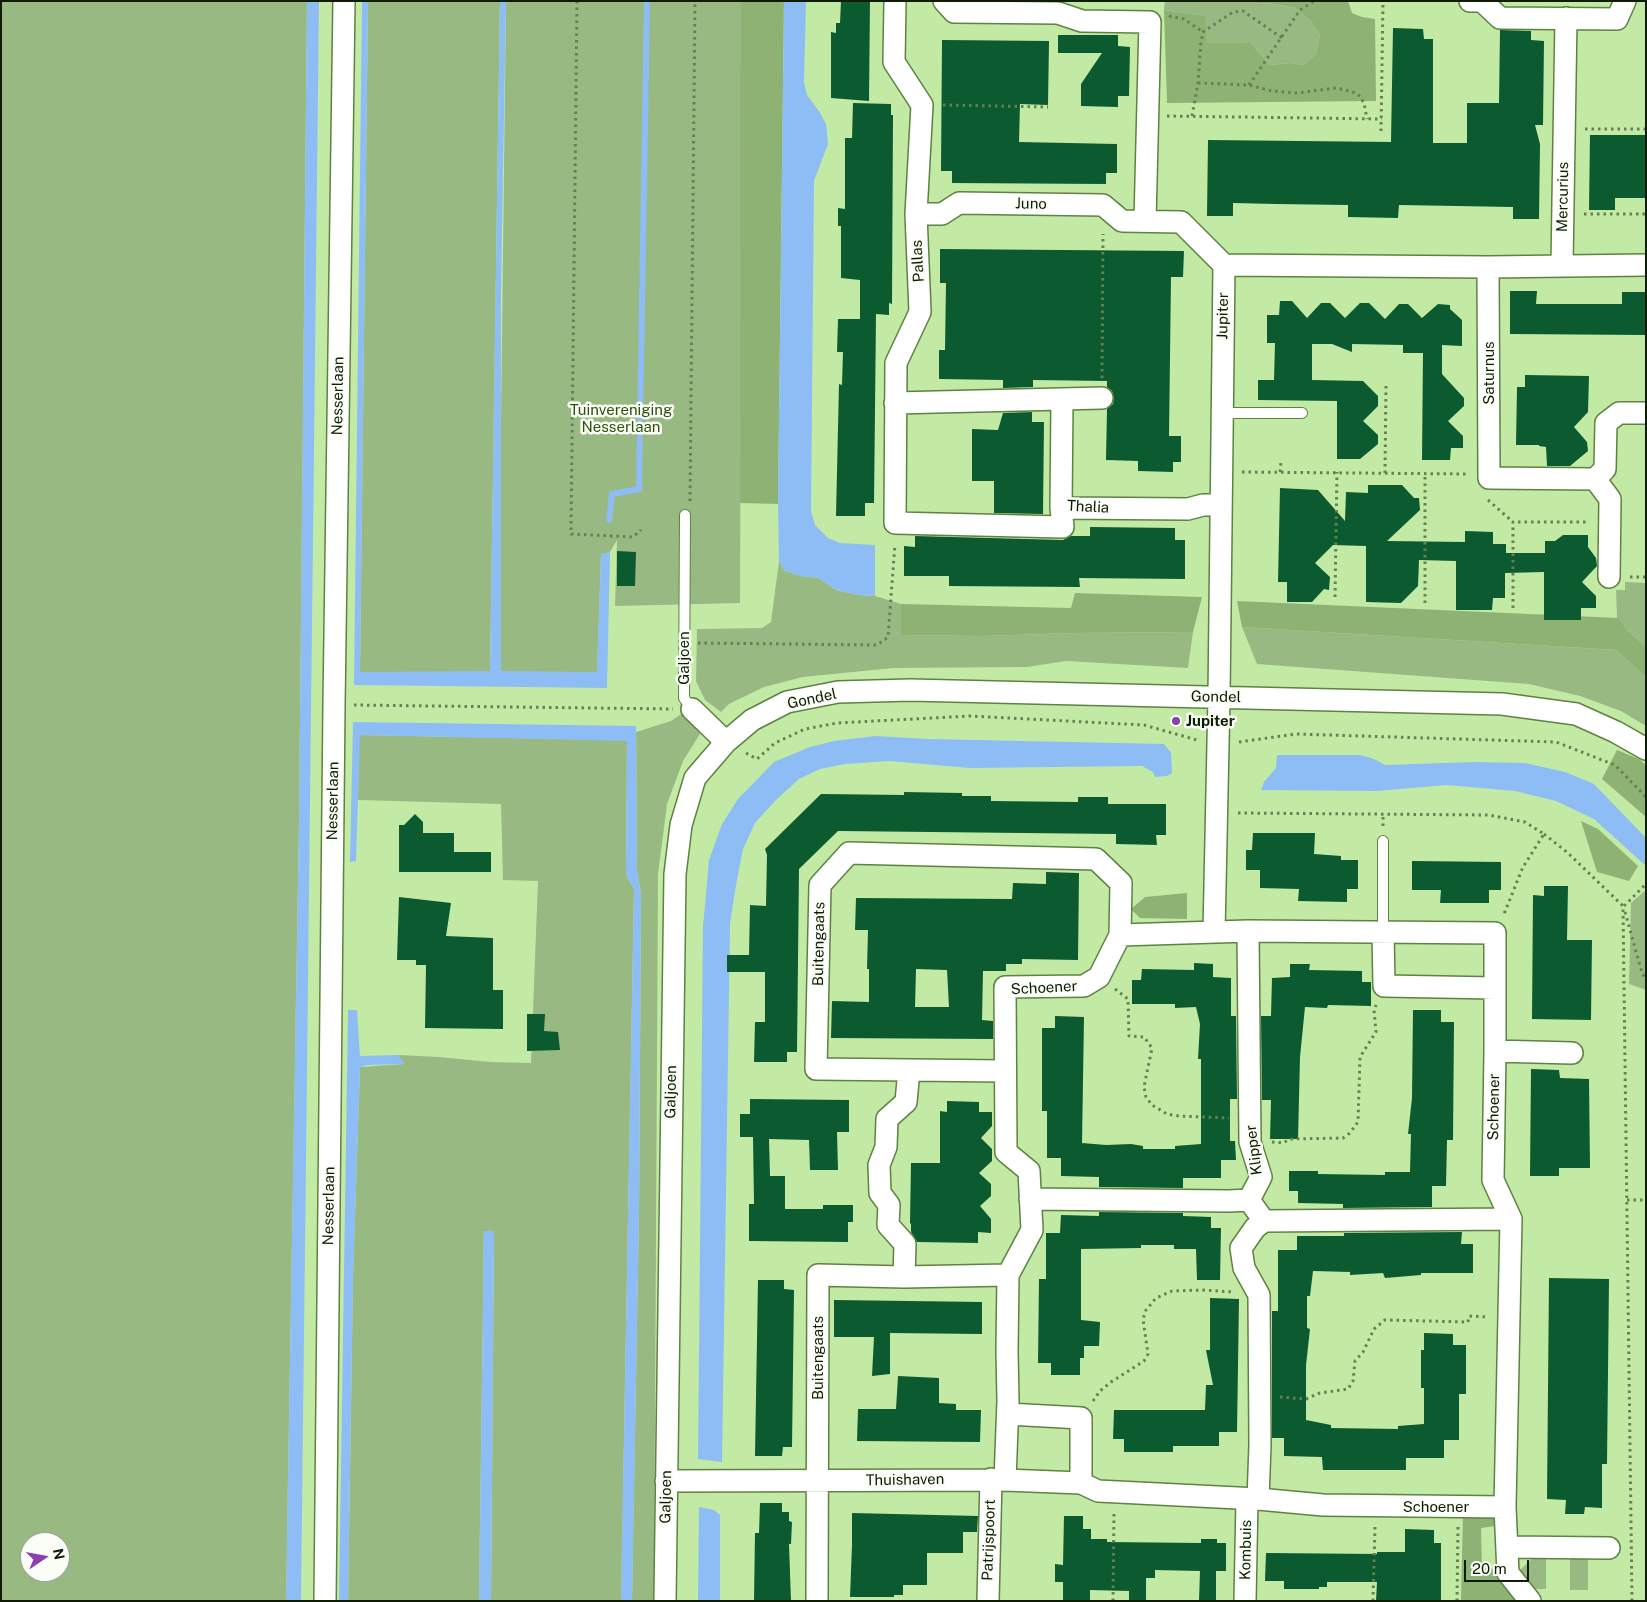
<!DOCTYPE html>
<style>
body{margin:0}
#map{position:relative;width:1647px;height:1602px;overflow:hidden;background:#c2eaa5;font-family:"Public Sans",sans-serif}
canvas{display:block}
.frame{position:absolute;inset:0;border:2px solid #0e1c03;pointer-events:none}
.north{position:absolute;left:20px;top:1532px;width:50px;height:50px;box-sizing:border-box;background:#fafef7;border:1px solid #9ca495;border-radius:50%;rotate:78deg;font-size:14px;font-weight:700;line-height:20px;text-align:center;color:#0e1c03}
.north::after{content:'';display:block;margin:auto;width:18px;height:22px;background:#8b3fb0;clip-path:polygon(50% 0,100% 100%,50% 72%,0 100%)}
.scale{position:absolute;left:1464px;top:1560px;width:65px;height:22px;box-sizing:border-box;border:2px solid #0e1c03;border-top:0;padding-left:6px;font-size:15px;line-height:18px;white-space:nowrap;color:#0e1c03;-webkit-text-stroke:4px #fafef7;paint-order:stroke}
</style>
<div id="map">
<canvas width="1647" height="1602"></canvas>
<div class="frame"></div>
<div class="north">N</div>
<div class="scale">20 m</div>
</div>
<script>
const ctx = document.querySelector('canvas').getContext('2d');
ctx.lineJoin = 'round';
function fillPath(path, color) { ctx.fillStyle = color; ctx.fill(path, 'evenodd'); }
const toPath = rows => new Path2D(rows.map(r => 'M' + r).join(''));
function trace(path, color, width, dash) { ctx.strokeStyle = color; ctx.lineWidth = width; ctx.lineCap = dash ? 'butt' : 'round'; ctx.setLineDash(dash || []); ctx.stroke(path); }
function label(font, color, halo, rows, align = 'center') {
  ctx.font = font + ' "Public Sans",sans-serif'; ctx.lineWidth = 5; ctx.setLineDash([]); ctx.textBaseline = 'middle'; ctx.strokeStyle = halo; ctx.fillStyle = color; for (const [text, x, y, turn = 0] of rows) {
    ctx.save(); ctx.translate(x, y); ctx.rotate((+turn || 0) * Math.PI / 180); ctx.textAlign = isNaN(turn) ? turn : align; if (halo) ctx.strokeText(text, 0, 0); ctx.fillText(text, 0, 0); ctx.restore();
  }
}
const green = toPath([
 [1,1,307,1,299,821,286,1601,1,1601],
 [30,1542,60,1542,60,1572,30,1572],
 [368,1,500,1,490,672,360,672],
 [506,1,742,1,740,603,615,606,617,540,610,552,601,554,597,672,501,672,501,419],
 [1165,1,1255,1,1259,4,1269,3,1295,8,1311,21,1320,35,1316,54,1304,65,1290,63,1270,65,1253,46,1251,42,1207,43,1204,16,1164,10],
 [779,561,785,571,801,576,819,578,836,590,858,595,875,596,901,604,902,635,980,636,1073,633,1193,632,1188,668,1066,661,1027,667,893,668,803,677,764,687,729,704,721,712,705,700,696,681,697,629,762,628,771,622],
 [1625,582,1646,583,1646,647,1627,630,1619,618,1617,618,1616,590,1625,590],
 [1242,627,1616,650,1646,677,1646,726,1621,711,1580,696,1529,684,1257,664],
 [684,712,700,734,683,761,667,804,658,874,654,1601,632,1601,639,1212,641,894,637,871,636,732,671,721],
 [359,735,627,740,626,875,634,889,621,1601,491,1601,494,1231,484,1231,479,1601,348,1601,353,1277,360,1067,404,1064,398,1055,439,1057,490,1062,531,1063,538,881,503,880,501,804,358,800],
 [1646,890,1646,990,1629,984,1631,903],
 [1534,1557,1546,1558,1546,1589,1534,1589,1520,1570],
 [1570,1558,1588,1558,1588,1590,1570,1590]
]);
const forest = toPath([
 [741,1,784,1,778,504,740,503],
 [1255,1,1348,1,1352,13,1362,17,1375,19,1376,101,1167,103,1164,10,1205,16,1207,43,1251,42,1253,46,1270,65,1290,63,1304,65,1316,54,1320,35,1311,21,1295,8,1269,3,1259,4],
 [1075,593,1202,597,1193,632,1073,633,980,636,901,635,901,604,1071,608],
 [1237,601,1619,618,1627,630,1646,647,1646,677,1616,650,1242,627],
 [1617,750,1639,759,1646,765,1646,817,1602,779],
 [1581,821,1598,829,1638,866,1629,881,1597,872],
 [1187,893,1187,919,1140,918,1131,909,1145,897],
 [1463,1512,1496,1512,1496,1526,1481,1528,1482,1568,1501,1569,1526,1601,1461,1601]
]);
const water = toPath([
 [307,1,319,1,301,1601,286,1601,299,821],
 [362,1,368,1,360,672,490,671,500,1,506,1,501,291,501,671,597,672,601,554,610,552,607,688,354,685],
 [784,1,806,1,804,82,807,95,819,111,826,124,828,144,814,181,811,511,815,525,828,538,840,543,875,545,875,596,858,595,836,590,819,578,801,576,785,571,779,561,778,504],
 [353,722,636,726,637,871,641,894,639,1212,632,1601,621,1601,634,889,626,875,627,741,360,735,356,861,350,862],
 [875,736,928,739,1164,744,1171,753,1172,773,1167,776,1155,777,1153,772,1142,766,970,768,889,761,845,764,820,769,799,779,776,800,755,823,743,849,736,885,730,924,722,1462,698,1459,703,927,709,860,722,824,738,799,774,762,810,747,834,741],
 [1277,755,1360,755,1374,759,1385,765,1475,762,1525,763,1565,772,1594,784,1646,838,1646,866,1594,819,1556,801,1515,791,1447,785,1376,791,1261,790,1264,782,1276,768],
 [348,1010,357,1010,360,1056,398,1055,405,1064,368,1065,360,1067,353,1277,348,1601,339,1601],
 [484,1231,494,1231,491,1601,479,1601],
 [699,1507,714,1510,720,1515,720,1601,698,1601]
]);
const stream = toPath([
 [609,520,612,494,639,489,647,1]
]);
const building = toPath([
 [841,1,870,1,869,101,831,98,831,32,836,33,836,23,840,23],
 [1393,28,1423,29,1424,39,1433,39,1433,143,1467,143,1467,103,1499,103,1500,30,1531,31,1531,40,1544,41,1543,125,1535,125,1540,144,1539,219,1513,219,1513,207,1399,205,1398,218,1348,217,1348,205,1276,204,1233,203,1233,216,1207,216,1208,140,1391,142],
 [1058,35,1118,35,1118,46,1130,47,1129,96,1118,96,1118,107,1081,106,1081,84,1102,53,1058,53],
 [942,40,1049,41,1048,105,1020,104,1019,142,1117,144,1117,173,1106,173,1106,184,952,183,952,171,941,171],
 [853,103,891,104,891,115,893,115,892,304,889,303,889,315,876,314,874,503,865,503,865,516,836,516,839,384,842,385,843,352,837,352,838,319,860,319,860,280,841,278,841,226,838,226,838,208,845,209,845,138,852,138],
 [1590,135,1646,135,1646,198,1615,198,1615,210,1589,210],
 [940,249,1184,251,1183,277,1171,277,1169,436,1181,436,1181,462,1173,462,1173,472,1138,471,1138,461,1106,460,1107,409,1113,404,1114,398,1112,391,1107,387,1107,381,1033,380,1033,387,1003,388,1003,380,939,379,939,350,945,350,946,283,940,283],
 [1510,291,1537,291,1536,304,1622,304,1622,292,1646,292,1646,335,1510,334],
 [1280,301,1292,301,1307,318,1321,303,1330,303,1345,318,1360,303,1369,303,1385,319,1399,304,1408,304,1422,318,1438,304,1450,305,1450,309,1462,320,1462,346,1442,345,1442,374,1464,398,1464,406,1448,421,1463,436,1463,448,1451,448,1450,460,1422,460,1423,353,1403,353,1403,345,1352,344,1352,352,1332,344,1312,344,1312,380,1363,381,1378,396,1378,406,1363,421,1378,435,1378,444,1360,459,1337,459,1337,401,1258,400,1258,380,1274,380,1275,343,1267,343,1267,315,1279,315],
 [1525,375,1589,376,1588,412,1574,427,1587,442,1588,451,1570,466,1547,466,1546,447,1539,446,1539,445,1516,445,1517,387,1525,387],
 [1032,412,1032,422,1044,422,1043,514,994,513,994,481,972,481,972,429,998,430,1003,413],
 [1368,485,1402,485,1414,498,1419,498,1420,510,1387,541,1465,542,1465,531,1493,532,1493,544,1506,544,1506,553,1545,553,1545,541,1555,541,1563,535,1588,535,1588,547,1596,558,1597,566,1582,582,1596,596,1596,608,1581,608,1581,620,1544,620,1544,572,1505,573,1505,598,1493,598,1492,610,1456,610,1456,561,1419,560,1418,586,1401,603,1366,602,1366,546,1333,545,1315,563,1330,577,1329,590,1324,589,1312,602,1287,602,1287,582,1278,582,1280,488,1318,490,1345,521,1346,492,1368,493],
 [1090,527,1175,528,1175,540,1185,540,1185,579,1079,578,1080,587,949,586,949,576,904,576,904,546,915,547,915,536,1063,540,1071,536,1090,536],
 [617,551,636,552,635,586,617,586],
 [904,792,962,793,962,796,991,796,991,801,1078,802,1078,797,1108,797,1108,804,1166,804,1166,835,1156,835,1157,845,1116,844,1116,834,838,831,799,869,797,1052,787,1052,787,1062,754,1062,755,1022,765,1022,765,972,727,972,727,955,749,955,750,905,766,906,767,855,765,849,821,794,904,795],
 [415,814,423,822,423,833,454,833,454,852,491,852,491,872,399,872,399,825,404,825],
 [1253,833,1315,833,1314,854,1341,856,1341,860,1358,860,1358,889,1347,889,1347,902,1298,901,1299,889,1260,888,1260,870,1246,870,1246,850,1252,850],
 [1412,861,1501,862,1501,890,1489,890,1489,903,1440,903,1441,890,1412,890],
 [1046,872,1079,873,1078,960,1022,959,1022,964,1006,964,1006,971,983,971,982,1020,993,1021,993,1039,831,1038,832,1001,869,1002,869,969,867,969,868,930,855,930,856,898,1012,899,1013,883,1046,884],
 [916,969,947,970,949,1007,915,1007],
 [1544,886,1568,886,1567,940,1592,940,1591,1020,1532,1019,1533,895,1544,896],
 [399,897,451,903,446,936,493,938,493,990,503,990,503,1029,425,1028,426,965,416,965,416,960,397,960],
 [1194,963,1213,964,1213,977,1231,978,1231,1016,1236,1016,1237,1099,1230,1099,1230,1141,1235,1141,1236,1160,1221,1160,1221,1178,1183,1178,1183,1188,1099,1187,1099,1177,1061,1176,1061,1158,1047,1158,1047,1111,1042,1111,1042,1028,1055,1028,1055,1016,1084,1017,1082,1143,1106,1145,1131,1144,1143,1146,1143,1149,1175,1149,1175,1146,1201,1144,1201,1059,1198,1059,1200,1024,1196,1007,1175,1008,1175,1004,1132,1004,1132,980,1141,980,1142,969,1194,970],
 [1290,964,1310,964,1309,970,1362,971,1362,982,1371,982,1371,1006,1328,1005,1327,1008,1305,1007,1300,1057,1298,1139,1270,1139,1271,1100,1262,1100,1261,1016,1271,1016,1272,978,1290,977],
 [1413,1010,1441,1010,1441,1022,1454,1022,1453,1140,1447,1140,1446,1186,1432,1186,1432,1207,1343,1208,1343,1204,1298,1203,1298,1191,1289,1191,1289,1171,1318,1171,1318,1174,1385,1175,1385,1172,1410,1172,1411,1134,1408,1134,1412,1098],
 [527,1014,545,1014,544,1031,558,1032,560,1050,527,1051],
 [1531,1069,1559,1070,1560,1078,1589,1079,1590,1168,1559,1168,1559,1176,1530,1176],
 [750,1099,849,1100,849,1132,837,1132,838,1170,810,1170,809,1140,769,1139,770,1176,785,1176,785,1209,823,1209,823,1205,853,1205,853,1222,848,1222,848,1242,749,1241,749,1204,754,1204,753,1137,740,1137,740,1114,750,1114],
 [947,1101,979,1102,979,1112,992,1112,992,1126,981,1138,992,1149,992,1161,979,1173,991,1184,991,1196,980,1206,991,1219,991,1233,978,1232,978,1243,917,1242,911,1232,911,1224,910,1223,911,1163,940,1163,940,1111,947,1112],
 [1099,1212,1183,1213,1183,1216,1211,1217,1211,1228,1221,1228,1220,1280,1197,1280,1196,1249,1174,1249,1174,1245,1141,1245,1141,1248,1081,1249,1081,1320,1100,1322,1099,1346,1084,1346,1084,1358,1080,1358,1080,1375,1051,1375,1051,1363,1038,1363,1039,1279,1046,1279,1046,1233,1060,1233,1061,1215,1099,1216],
 [1462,1232,1461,1244,1473,1244,1473,1273,1421,1273,1421,1275,1385,1278,1383,1273,1350,1275,1350,1272,1313,1271,1310,1296,1307,1296,1307,1328,1310,1329,1306,1365,1306,1420,1331,1425,1331,1428,1398,1429,1398,1426,1424,1424,1424,1388,1421,1388,1421,1350,1424,1350,1424,1333,1453,1334,1453,1345,1466,1345,1466,1394,1459,1394,1459,1440,1444,1440,1444,1458,1406,1458,1406,1470,1323,1470,1322,1457,1284,1456,1284,1438,1272,1438,1272,1311,1278,1311,1278,1250,1297,1250,1297,1236,1344,1236,1344,1233],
 [1549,1278,1609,1279,1607,1464,1602,1464,1602,1508,1585,1507,1584,1514,1565,1514,1566,1500,1547,1499],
 [758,1280,784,1280,784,1289,794,1290,792,1447,783,1447,782,1456,755,1456],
 [1210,1298,1239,1299,1237,1432,1219,1432,1219,1446,1173,1446,1173,1452,1124,1452,1124,1439,1113,1439,1114,1410,1205,1410,1206,1385,1213,1385,1206,1350,1210,1350],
 [834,1300,982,1302,982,1334,890,1333,890,1374,872,1376,874,1337,834,1337],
 [898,1376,939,1378,939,1403,956,1404,956,1410,981,1410,980,1442,857,1441,858,1409,896,1409],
 [760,1503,782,1503,782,1512,789,1512,789,1521,792,1522,791,1544,789,1544,791,1601,754,1601,755,1533,759,1533],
 [852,1513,978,1516,977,1532,963,1532,963,1553,927,1553,927,1585,903,1585,903,1595,894,1595,894,1597,850,1597,852,1545],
 [1064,1516,1083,1516,1083,1529,1091,1529,1091,1539,1107,1539,1107,1542,1201,1543,1201,1539,1217,1539,1217,1543,1226,1543,1226,1571,1216,1571,1216,1601,1199,1601,1200,1571,1155,1570,1155,1578,1146,1578,1146,1601,1129,1601,1129,1591,1090,1590,1090,1601,1063,1601,1063,1582,1055,1582,1055,1564,1063,1565],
 [1405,1529,1434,1530,1434,1543,1441,1543,1441,1601,1376,1601,1377,1582,1327,1582,1327,1587,1319,1587,1319,1589,1284,1589,1284,1581,1265,1581,1266,1553,1377,1554,1377,1552,1405,1552]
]);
const path = toPath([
 [577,1,571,534,633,537,641,530],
 [1169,16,1184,19,1203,32],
 [1198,83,1249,85,1272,91,1297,93,1336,88,1350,91,1358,94,1364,103,1367,119],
 [1249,85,1300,10,1314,1],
 [943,105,1048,107],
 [1167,116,1382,119],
 [1192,116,1198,83,1201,42,1203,32,1233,12,1243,11,1282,38],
 [1585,129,1646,129],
 [1381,131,1383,1],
 [1584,214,1646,214],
 [1102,378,1103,234],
 [1242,472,1468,474],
 [1280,472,1281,462],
 [1385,473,1386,385],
 [1488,500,1513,522],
 [690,501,695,1],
 [1630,577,1646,577],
 [1335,597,1337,472],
 [1425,603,1425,473],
 [1513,608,1513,522,1589,522],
 [698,643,877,645,888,637,895,544],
 [354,705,673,709],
 [1239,742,1296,734,1556,742,1615,765,1646,797],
 [746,753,757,759,775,743,805,729,837,723,970,716,1144,725,1197,740],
 [1238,813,1489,815,1525,822,1544,834,1523,867,1504,914],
 [1383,826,1383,814],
 [1544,834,1568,853,1623,906],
 [1625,912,1642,973,1646,979],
 [1115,989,1128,999,1129,1036,1144,1037,1152,1048,1144,1087,1146,1097,1152,1105,1167,1114,1179,1116,1229,1118],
 [1272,1142,1283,1143,1290,1139,1343,1138,1350,1133,1358,1122,1360,1057,1376,1032,1374,1010,1376,1005],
 [1627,1200,1646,1200],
 [1280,1397,1306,1399,1320,1393,1348,1389,1353,1381,1355,1361,1363,1352,1374,1329,1385,1320,1468,1322,1469,1316,1488,1317],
 [1093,1401,1100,1391,1111,1382,1144,1361,1148,1354,1143,1319,1146,1310,1156,1298,1172,1291,1203,1290,1233,1292],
 [1113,1601,1114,1511],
 [1373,1601,1375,1527],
 [1457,1601,1458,1527],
 [1632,1601,1623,907,1646,884]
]);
const lane = toPath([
 [1222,413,1302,413],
 [685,515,684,698,692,709],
 [1383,932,1383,841]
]);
const street = toPath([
 [895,1,894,62,922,105,916,214,920,312,896,363,895,523,1063,527,1061,508],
 [944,1,954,12,1058,13,1082,21,1150,22,1145,221],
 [1470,1,1482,1,1500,18,1617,19,1625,1],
 [916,214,942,214,959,203,1103,205,1122,221,1181,222,1224,265,1488,267,1646,265],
 [1562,265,1566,18],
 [1488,267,1489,478,1595,479,1605,469,1606,423,1619,413,1646,413],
 [1062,400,1061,508,1188,509,1203,505,1221,505],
 [895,403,1102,398],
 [1595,479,1610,499,1609,577],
 [692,709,726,742],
 [1248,931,1250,1142,1261,1177,1249,1200,1264,1221,1255,1228,1241,1248,1244,1268,1259,1295,1260,1445,1258,1499],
 [1214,932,1219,697,1224,265],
 [1383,932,1384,986,1495,988],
 [1005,1071,816,1069,820,885,849,853,1096,859,1121,883,1120,935],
 [1030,1199,1229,1201,1249,1200],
 [1264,1221,1511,1219],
 [904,1277,905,1244,888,1225,889,1205,880,1193,879,1165,886,1147,887,1119,906,1102,909,1070],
 [1008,1414,1081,1418,1081,1483,1098,1491,1258,1499,1323,1505,1505,1507,1511,1219,1493,1180,1495,1051,1572,1053],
 [1005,1480,1081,1483],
 [666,1481,1005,1480,1008,1401,1007,1351,1008,1275,1032,1230,1029,1171,1006,1152,1005,987,1084,986,1099,977,1120,935,1248,931,1495,933,1495,1051],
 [1505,1507,1508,1573,1530,1601],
 [1507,1547,1609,1548],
 [325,1601,334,705,344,1],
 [665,1601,675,874,681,825,695,778,726,742,752,720,787,702,838,692,910,690,1502,704,1576,714,1616,732,1646,749],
 [817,1601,818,1275,904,1277,1008,1275],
 [988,1601,991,1479],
 [1245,1601,1247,1499]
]);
const markers = [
 [1176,721,5,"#8b3fb0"]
];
const streetNames = [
 ["Mercurius",1563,197,-89],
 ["Juno",1031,204,1],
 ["Pallas",918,261,-93],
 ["Jupiter",1223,316,-89],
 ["Saturnus",1489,373,-90],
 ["Nesserlaan",338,396,-89],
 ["Thalia",1088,507,3],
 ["Galjoen",684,658,-90],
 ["Gondel",1216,697,1],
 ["Gondel",812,699,-12],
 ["Nesserlaan",333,801,-89],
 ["Buitengaats",819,944,-89],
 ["Schoener",1044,988,-3],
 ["Galjoen",671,1092,-89],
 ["Schoener",1494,1107,-89],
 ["Klipper",1254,1150,-97],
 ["Nesserlaan",329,1206,-89],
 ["Buitengaats",818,1358,-90],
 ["Thuishaven",905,1480,-1],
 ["Galjoen",666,1497,-89],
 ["Schoener",1436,1507],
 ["Patrijspoort",989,1540,-88],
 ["Kombuis",1246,1550,-89]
];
const parkNames = [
 ["Tuinvereniging",621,410],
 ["Nesserlaan",621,427]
];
const poiNames = [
 ["Jupiter",1186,721]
];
fillPath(green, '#99b983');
fillPath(forest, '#8eb274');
fillPath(water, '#8dbdf4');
trace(stream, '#8dbdf4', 6);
fillPath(building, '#0c5a2f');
trace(lane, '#5e8241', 12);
trace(street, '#5e8241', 24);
trace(path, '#658052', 3, [2.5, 4]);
trace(lane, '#fff', 10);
trace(street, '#fff', 21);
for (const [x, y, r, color] of markers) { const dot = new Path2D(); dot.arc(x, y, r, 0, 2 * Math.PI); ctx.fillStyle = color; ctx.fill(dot); trace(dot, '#fafef7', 2); }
label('15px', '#0e1c03', '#fafef7', streetNames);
label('15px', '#2e4f0c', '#fafef7', parkNames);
label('bold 15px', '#0e1c03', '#fafef7', poiNames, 'left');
</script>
